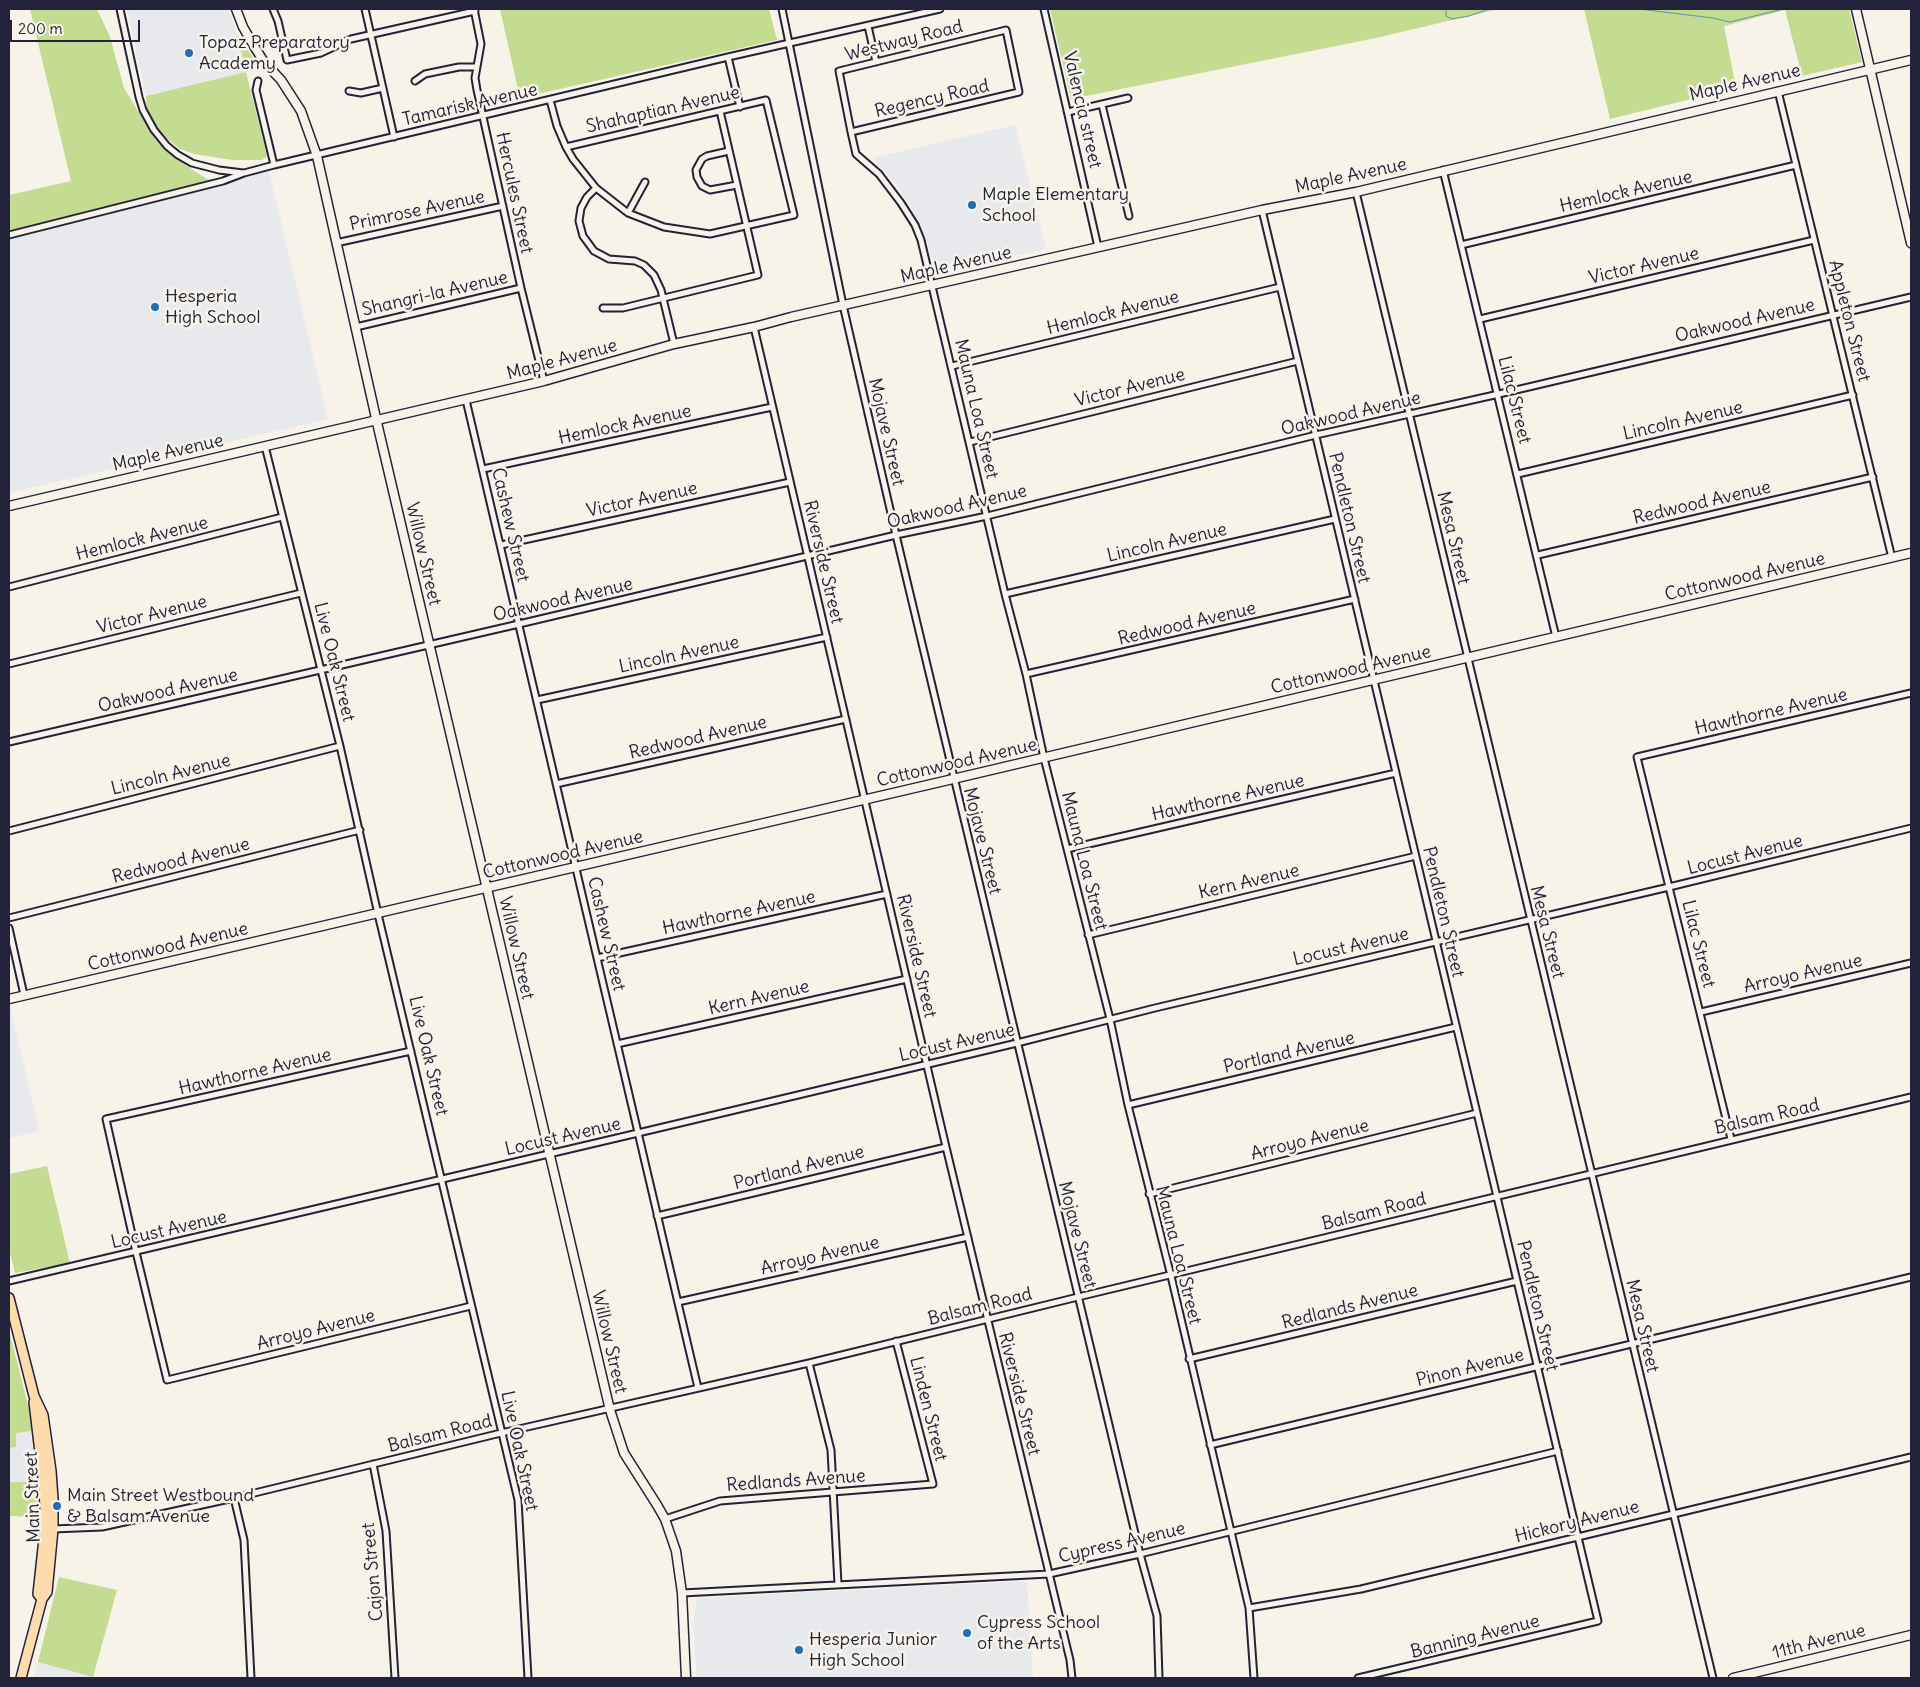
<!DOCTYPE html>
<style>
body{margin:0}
#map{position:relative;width:1920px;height:1687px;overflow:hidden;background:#f7f3e8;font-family:Delius,sans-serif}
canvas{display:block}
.frame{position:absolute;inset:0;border:10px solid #22223b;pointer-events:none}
.scale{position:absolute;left:10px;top:20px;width:130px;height:22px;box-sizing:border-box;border:2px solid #22223b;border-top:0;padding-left:6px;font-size:15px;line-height:18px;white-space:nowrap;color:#22223b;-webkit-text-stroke:4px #f7f3e8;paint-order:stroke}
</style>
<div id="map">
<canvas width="1920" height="1687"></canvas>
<div class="frame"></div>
<div class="scale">200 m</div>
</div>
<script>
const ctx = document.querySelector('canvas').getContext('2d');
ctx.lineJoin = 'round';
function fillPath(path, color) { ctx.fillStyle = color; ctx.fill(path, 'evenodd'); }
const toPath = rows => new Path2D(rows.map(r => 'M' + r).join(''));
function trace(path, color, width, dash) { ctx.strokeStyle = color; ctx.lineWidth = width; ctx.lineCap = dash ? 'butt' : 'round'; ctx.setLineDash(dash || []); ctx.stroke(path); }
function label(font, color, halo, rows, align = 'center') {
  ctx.font = font + ' Delius,sans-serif'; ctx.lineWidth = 5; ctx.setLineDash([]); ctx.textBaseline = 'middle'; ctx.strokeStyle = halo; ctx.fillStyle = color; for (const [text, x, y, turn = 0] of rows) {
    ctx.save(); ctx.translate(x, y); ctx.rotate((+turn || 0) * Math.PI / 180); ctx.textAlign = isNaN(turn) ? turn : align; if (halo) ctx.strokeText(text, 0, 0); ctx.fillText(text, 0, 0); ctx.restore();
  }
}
const built = toPath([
 [127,9,228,9,237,34,246,72,146,96],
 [1015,125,1046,249,939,272,936,272,927,241,913,212,896,184,873,158],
 [269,171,328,419,9,493,9,237],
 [10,1005,39,1131,9,1138,9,1006],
 [31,1431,36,1482,9,1482,9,1448,16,1447,16,1433],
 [1027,1581,1033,1678,697,1678,693,1623,697,1598],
 [38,1662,93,1677,93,1678,34,1678]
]);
const green = toPath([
 [30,9,97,9,110,37,124,88,155,139,176,159,207,179,221,180,9,231,9,195,71,181],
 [500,9,769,9,777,40,520,98],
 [1050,9,1499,9,1376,38,1071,99],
 [1584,9,1849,9,1862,62,1802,76,1785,10,1724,26,1736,88,1610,119],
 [237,34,260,68,246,72,267,156,262,160,232,160,194,154,180,149,160,133,147,110,146,96,246,72],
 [47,1166,70,1263,15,1273,9,1249,9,1174],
 [9,1330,32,1421,31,1431,16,1433,16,1447,9,1448],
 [9,1482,36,1482,39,1517,9,1516],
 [59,1577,117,1590,93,1677,38,1662]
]);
const stream = toPath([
 [1446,9,1446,16,1452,19,1469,16,1489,9],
 [1639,9,1713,18,1730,22,1783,9]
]);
const street = toPath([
 [120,9,139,97,143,110,154,130,167,146,178,155,192,163,219,170,243,173],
 [273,9,278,21,287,60,321,53,351,39,475,11],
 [365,9,394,137],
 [474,9,481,44,475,78,477,90,521,288,544,381],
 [782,9,843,305,896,535,1140,1554,1157,1616,1159,1678],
 [1044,9,1098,247],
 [868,26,876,62],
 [728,57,740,107],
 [258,81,256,90,274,165],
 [415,81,425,74,459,67,476,67],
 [349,91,361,93,383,88],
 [1778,91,1892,558],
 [550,100,557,126,566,147,573,159,596,188,628,213,664,227,710,234,794,215,766,100,566,147],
 [1102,105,1129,216],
 [1068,112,1128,98],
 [851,132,1019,92,1006,30,839,71,851,132,856,154,879,174,901,203,915,225,921,240,1005,594,1026,674,1044,758,1110,1019,1128,1105,1171,1276,1249,1608,1254,1678],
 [729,151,707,156,702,159,696,170,697,177,702,186,710,190,737,185],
 [1443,170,1556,637],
 [596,188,587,197,581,208,579,221,583,236,594,251,609,259,635,261,644,265,654,275,661,290,674,344],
 [1356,192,1713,1678],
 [1262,210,1598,1621,1358,1678],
 [628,213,645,182],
 [9,235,223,181,244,173,274,165,728,57,940,9],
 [336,243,503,206],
 [1461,245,1796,165],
 [603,308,623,308,758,275,720,111],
 [1480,319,1814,240],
 [356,327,521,288],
 [754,327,946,1147,1070,1660,1072,1678],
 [952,366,1280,287],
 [466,400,698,1388],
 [970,442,1298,361],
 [265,446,340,746,378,914,518,1500,528,1678],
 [483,469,772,407],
 [1518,474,1853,395],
 [501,545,790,482],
 [1538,555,1873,477],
 [9,587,282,517],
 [1005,594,1335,519],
 [9,664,301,593],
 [1026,674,1355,599],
 [537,700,827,637],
 [9,742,519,624,896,535,987,516,1316,435,1499,394,1911,297],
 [556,784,846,719],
 [9,831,340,746],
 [1067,849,1396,773],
 [9,918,360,830],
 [9,928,24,995],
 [1088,935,1416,856],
 [597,958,887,894],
 [1701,1012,1911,963],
 [617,1044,907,979],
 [411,1051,106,1119,136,1252,167,1380,471,1306],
 [1128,1105,1456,1027],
 [1731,1139,1637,757,1911,693],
 [1149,1194,1477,1113],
 [657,1216,946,1147],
 [9,1281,638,1133,1017,1043,1155,1008,1669,887,1911,828],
 [678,1302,968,1237],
 [1189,1359,1517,1281],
 [809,1363,831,1450,838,1584],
 [1210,1445,1911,1277],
 [373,1464,386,1531,395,1678],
 [234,1498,244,1540,251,1678],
 [665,1519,720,1501,933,1484,896,1341],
 [53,1529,102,1527,234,1498,501,1433,809,1363,1078,1297,1911,1097],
 [682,1593,1049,1574,1140,1554,1558,1451],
 [1249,1608,1361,1589,1911,1457]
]);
const secondary = toPath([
 [236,9,243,27,254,46,264,62,281,80,301,111,317,156,378,427,610,1410,624,1453,657,1505,665,1519,676,1551,682,1593,686,1678],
 [1856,9,1911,243],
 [9,506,544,381,674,344,754,327,791,317,1262,210,1356,192,1911,60],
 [9,999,953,779,1911,553],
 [1733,1678,1911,1635]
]);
const primary = toPath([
 [9,1298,34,1396,43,1415,51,1471,53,1499,53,1529,47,1592,42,1599,21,1678],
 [34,1402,43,1478,45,1506,44,1539,38,1594,42,1599]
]);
const markers = [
 [189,53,5,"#1f6fb2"],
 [972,205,5,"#1f6fb2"],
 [155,307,5,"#1f6fb2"],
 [57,1506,5,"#1f6fb2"],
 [967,1633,5,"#1f6fb2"],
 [799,1650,5,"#1f6fb2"]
];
const streetNames = [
 ["Westway Road",904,41,-14],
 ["Maple Avenue",1745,83,-13],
 ["Regency Road",932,99,-13],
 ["Tamarisk Avenue",470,105,-13],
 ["Shahaptian Avenue",663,110,-13],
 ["Valencia street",1082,110,77],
 ["Maple Avenue",1351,176,-12],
 ["Hemlock Avenue",1626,192,-13],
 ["Hercules Street",514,193,78],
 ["Primrose Avenue",417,211,-12],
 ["Maple Avenue",956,265,-13],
 ["Victor Avenue",1644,266,-13],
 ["Shangri-la Avenue",435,294,-13],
 ["Hemlock Avenue",1113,313,-14],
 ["Oakwood Avenue",1745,321,-13],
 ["Appleton Street",1849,321,76],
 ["Maple Avenue",562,360,-15],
 ["Victor Avenue",1130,388,-14],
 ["Lilac Street",1514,400,76],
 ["Mauna Loa Street",976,409,77],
 ["Oakwood Avenue",1351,414,-13],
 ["Lincoln Avenue",1683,421,-13],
 ["Hemlock Avenue",625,425,-12],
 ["Mojave Street",886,432,77],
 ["Maple Avenue",168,453,-13],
 ["Victor Avenue",642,500,-12],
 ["Redwood Avenue",1702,503,-13],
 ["Oakwood Avenue",957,507,-13],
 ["Pendleton Street",1349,518,77],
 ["Cashew Street",510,525,77],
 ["Mesa Street",1453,538,77],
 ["Hemlock Avenue",142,539,-14],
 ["Lincoln Avenue",1167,543,-13],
 ["Willow Street",423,554,77],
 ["Riverside Street",823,562,77],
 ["Cottonwood Avenue",1745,577,-13],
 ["Oakwood Avenue",563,600,-13],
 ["Victor Avenue",152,615,-14],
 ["Redwood Avenue",1187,624,-13],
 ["Lincoln Avenue",679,655,-12],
 ["Live Oak Street",334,662,76],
 ["Cottonwood Avenue",1351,670,-13],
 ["Oakwood Avenue",168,691,-13],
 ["Hawthorne Avenue",1771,712,-13],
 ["Redwood Avenue",698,738,-13],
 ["Cottonwood Avenue",957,763,-13],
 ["Lincoln Avenue",171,775,-14],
 ["Hawthorne Avenue",1228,798,-13],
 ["Mojave Street",982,841,76],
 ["Cottonwood Avenue",563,855,-13],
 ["Locust Avenue",1745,855,-14],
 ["Redwood Avenue",181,861,-14],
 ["Mauna Loa Street",1084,861,76],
 ["Kern Avenue",1249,882,-13],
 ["Pendleton Street",1443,912,77],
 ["Hawthorne Avenue",739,913,-12],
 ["Mesa Street",1547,932,76],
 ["Cashew Street",606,934,77],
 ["Lilac Street",1698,944,76],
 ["Cottonwood Avenue",168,947,-13],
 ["Locust Avenue",1351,947,-13],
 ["Willow Street",516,948,77],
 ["Riverside Street",916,956,77],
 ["Arroyo Avenue",1803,974,-13],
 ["Kern Avenue",759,998,-13],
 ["Locust Avenue",957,1043,-13],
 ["Portland Avenue",1289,1053,-13],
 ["Live Oak Street",428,1056,77],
 ["Hawthorne Avenue",255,1072,-13],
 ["Balsam Road",1767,1117,-13],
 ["Locust Avenue",563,1137,-13],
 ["Arroyo Avenue",1310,1140,-14],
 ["Portland Avenue",799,1168,-14],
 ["Balsam Road",1374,1212,-14],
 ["Locust Avenue",169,1230,-13],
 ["Mojave Street",1077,1235,76],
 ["Mauna Loa Street",1178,1255,76],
 ["Arroyo Avenue",820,1256,-13],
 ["Pendleton Street",1537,1306,77],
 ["Balsam Road",980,1307,-14],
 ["Redlands Avenue",1350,1307,-14],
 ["Mesa Street",1642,1326,77],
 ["Arroyo Avenue",316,1330,-14],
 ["Willow Street",609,1342,77],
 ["Pinon Avenue",1470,1368,-14],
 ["Riverside Street",1019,1394,76],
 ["Linden Street",928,1409,76],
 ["Balsam Road",440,1434,-14],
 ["Live Oak Street",519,1451,78],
 ["Redlands Avenue",796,1481,-4],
 ["Main Street",33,1497,-92],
 ["Hickory Avenue",1577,1522,-14],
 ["Cypress Avenue",1122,1543,-13],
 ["Cajon Street",373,1572,-95],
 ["Banning Avenue",1475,1637,-14],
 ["11th Avenue",1819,1642,-14]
];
const poiNames = [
 ["Topaz Preparatory",199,43],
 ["Academy",199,64],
 ["Maple Elementary",982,195],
 ["School",982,216],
 ["Hesperia",165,297],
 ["High School",165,318],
 ["Main Street Westbound",67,1496],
 ["& Balsam Avenue",67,1517],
 ["Cypress School",977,1623],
 ["of the Arts",977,1644],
 ["Hesperia Junior",809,1640],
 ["High School",809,1661]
];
fillPath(built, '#e8e9ed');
fillPath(green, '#c3dc92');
trace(stream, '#6490a8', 1);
trace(street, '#22223b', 9);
trace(secondary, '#22223b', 11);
trace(primary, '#22223b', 12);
trace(street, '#f7f3e8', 5);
trace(secondary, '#f7f3e8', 8);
trace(primary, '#fedbac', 9);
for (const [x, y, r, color] of markers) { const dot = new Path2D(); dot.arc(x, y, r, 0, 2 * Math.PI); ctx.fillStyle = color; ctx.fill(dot); trace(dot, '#f7f3e8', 2); }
label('18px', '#22223b', '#f7f3e8', streetNames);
label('18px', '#22223b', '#f7f3e8', poiNames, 'left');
</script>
